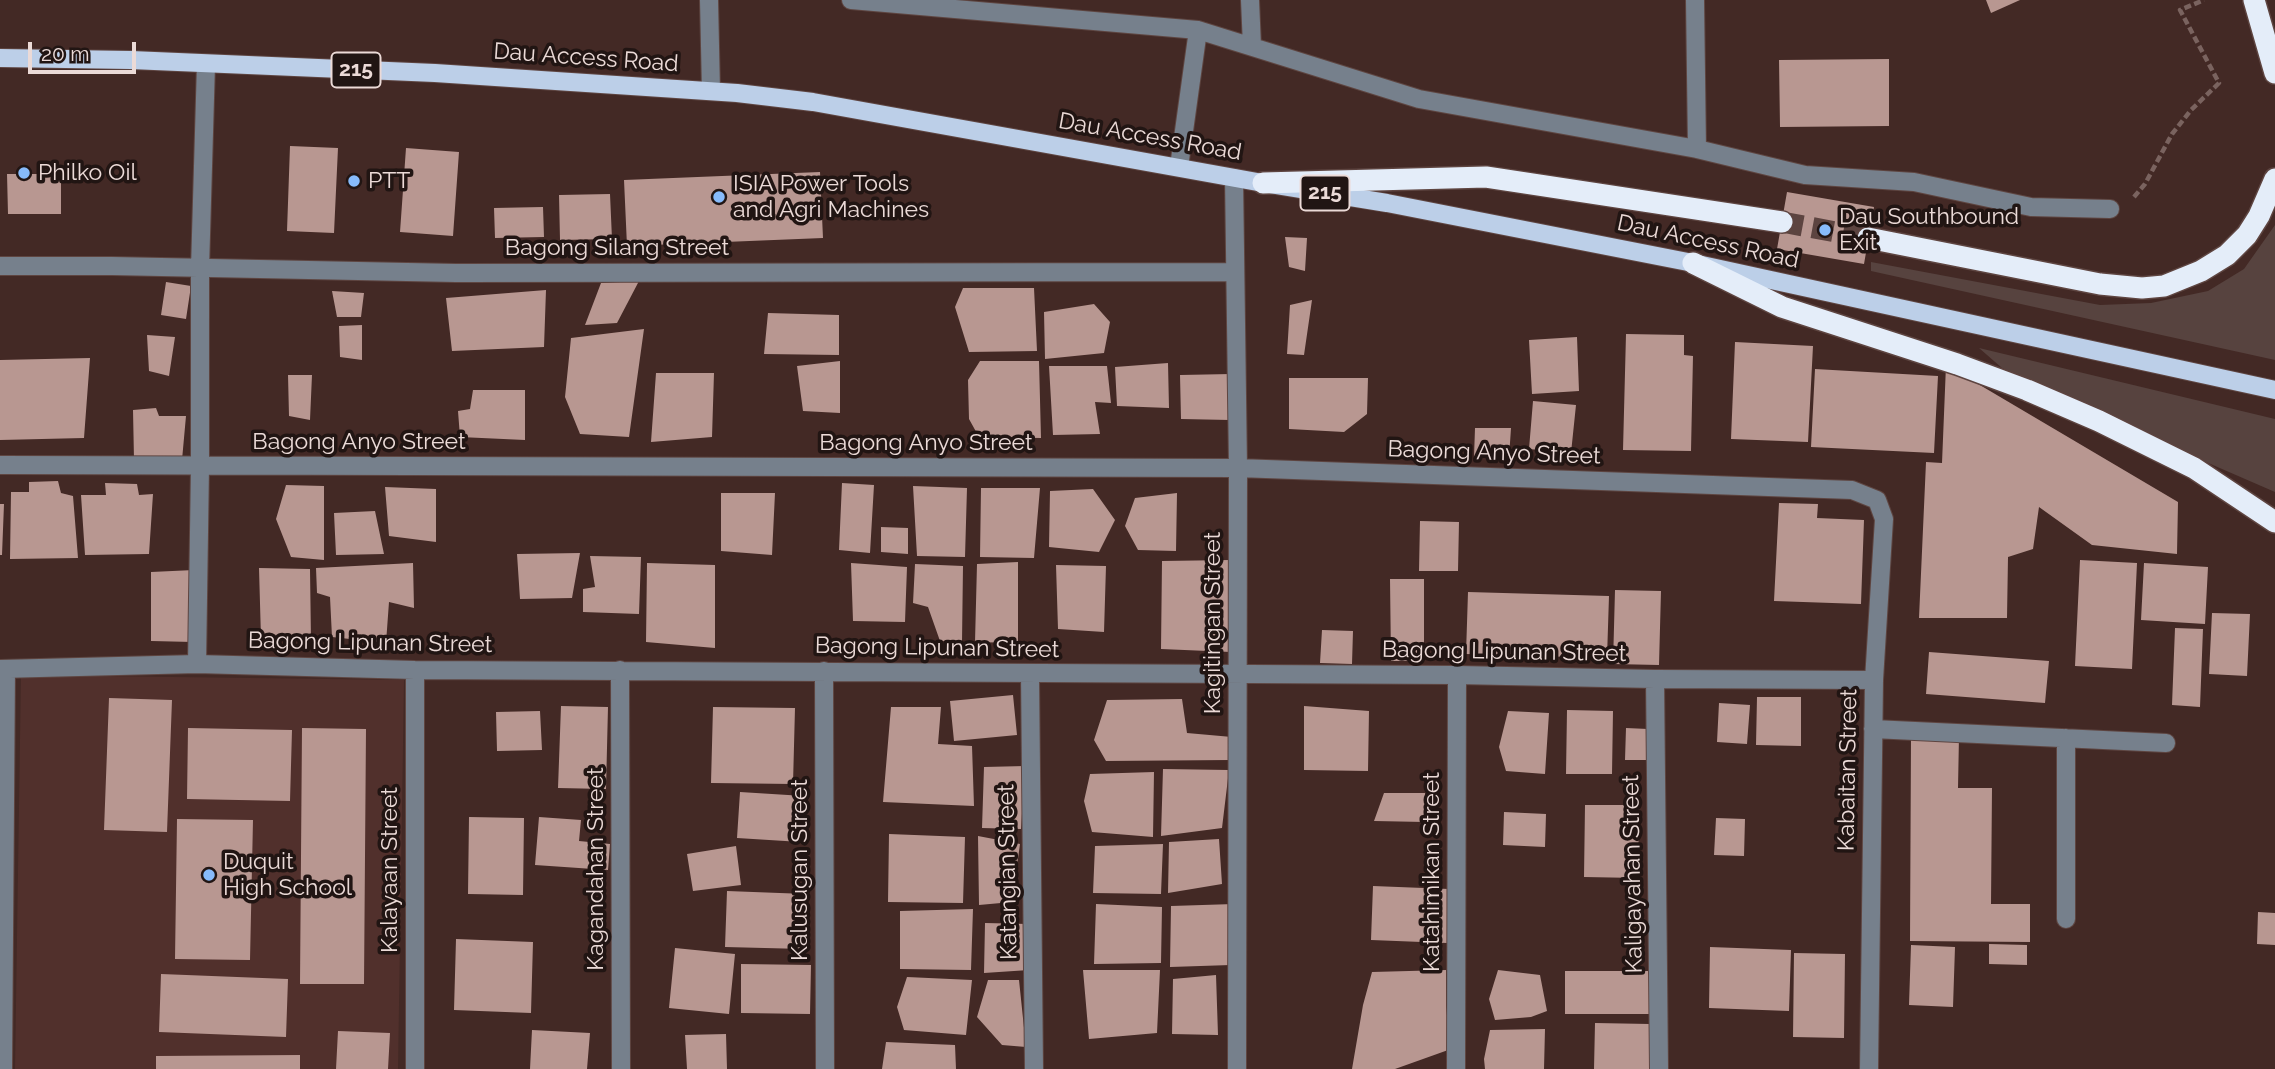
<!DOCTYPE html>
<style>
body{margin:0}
#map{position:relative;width:2275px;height:1069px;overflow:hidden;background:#432925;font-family:Raleway,sans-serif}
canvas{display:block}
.scale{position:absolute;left:28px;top:42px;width:108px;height:32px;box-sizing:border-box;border:4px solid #ebdad7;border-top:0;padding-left:9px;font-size:21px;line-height:24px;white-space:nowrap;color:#ebdad7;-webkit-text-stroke:5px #211513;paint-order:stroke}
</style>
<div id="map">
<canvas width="2275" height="1069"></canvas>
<div class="scale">20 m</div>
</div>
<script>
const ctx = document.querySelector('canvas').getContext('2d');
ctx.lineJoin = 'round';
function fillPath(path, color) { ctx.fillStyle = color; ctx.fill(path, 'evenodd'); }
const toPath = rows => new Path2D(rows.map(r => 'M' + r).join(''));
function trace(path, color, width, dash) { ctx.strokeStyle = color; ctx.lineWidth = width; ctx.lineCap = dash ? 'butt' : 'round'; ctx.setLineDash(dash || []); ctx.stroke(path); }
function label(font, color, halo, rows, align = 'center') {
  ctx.font = font + ' Raleway,sans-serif'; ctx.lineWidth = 7; ctx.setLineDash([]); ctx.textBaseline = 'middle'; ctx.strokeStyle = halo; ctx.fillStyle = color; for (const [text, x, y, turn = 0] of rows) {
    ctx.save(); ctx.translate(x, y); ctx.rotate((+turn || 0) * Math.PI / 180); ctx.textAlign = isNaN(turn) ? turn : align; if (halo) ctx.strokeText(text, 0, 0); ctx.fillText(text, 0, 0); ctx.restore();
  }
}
const built = toPath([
 [21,675,404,680,398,1069,15,1069]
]);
const green = toPath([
 [2275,225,2275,360,1871,271,1871,262,2100,305,2151,303,2208,291,2244,269],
 [1979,348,2275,419,2275,492,2153,439,2002,368]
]);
const building = toPath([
 [1986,0,2020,0,1991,13],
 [1889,59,1889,126,1780,127,1779,60],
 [290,146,338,148,334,233,287,231],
 [406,148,459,152,453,236,400,232],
 [820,172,823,238,627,246,624,180],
 [7,174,61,174,61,214,8,214],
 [1787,192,1874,207,1864,264,1777,249],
 [610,194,612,239,560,240,559,195],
 [543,207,544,237,495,238,494,208],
 [1285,237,1307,238,1305,271,1289,267],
 [639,281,617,323,585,325,601,283],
 [166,282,191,286,186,319,161,315],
 [963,288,1034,288,1037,351,969,352,955,307],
 [546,290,544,347,452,351,446,298],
 [332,291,364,293,361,317,337,317],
 [1312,300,1304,355,1287,354,1290,305],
 [1094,304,1110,322,1104,353,1045,359,1044,312],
 [768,313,839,315,839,355,764,354],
 [362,325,362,360,340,357,339,326],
 [644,329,629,437,580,434,565,397,571,338],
 [1626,334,1684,335,1684,355,1693,356,1691,451,1623,450],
 [147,335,175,337,169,376,149,371],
 [1577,337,1579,391,1532,394,1529,340],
 [1735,342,1813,346,1808,442,1731,439],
 [90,358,84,438,0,440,0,360],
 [840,361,840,413,803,411,797,366],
 [980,361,1039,361,1041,438,979,437,969,419,968,380],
 [1168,363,1169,408,1117,406,1115,367],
 [1946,365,2178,502,2177,554,2092,545,2039,507,2033,549,2008,557,2007,618,1919,618,1926,462,1942,463],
 [1049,366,1107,366,1111,403,1095,402,1100,434,1053,435],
 [1815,369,1938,376,1934,453,1811,447],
 [656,373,714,373,712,437,651,442],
 [1231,374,1230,420,1181,419,1180,375],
 [288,375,312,375,310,420,289,416],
 [1289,378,1368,378,1367,414,1344,432,1289,429],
 [473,390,525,390,525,440,460,437,458,411,470,409],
 [1533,401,1576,405,1571,453,1529,449],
 [156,408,159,416,186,416,182,460,134,460,133,410],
 [1475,428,1511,428,1509,458,1474,457],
 [58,481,61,493,73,496,78,558,10,559,11,492,29,492,29,482],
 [105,483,137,484,139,495,153,494,149,554,85,555,81,495,106,495],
 [842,483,874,485,870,553,839,550],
 [286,485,324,486,324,560,291,557,276,519],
 [913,486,967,488,965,557,917,556],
 [385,487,436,489,436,542,389,536],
 [981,488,1040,488,1034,558,980,557],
 [1093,489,1115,520,1099,552,1049,547,1050,491],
 [721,493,775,493,772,555,721,551],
 [1177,493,1176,551,1138,550,1125,526,1135,498],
 [1779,503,1818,504,1817,518,1864,520,1861,604,1774,601],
 [0,504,4,504,2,555,0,555],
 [375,511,384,554,336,555,334,513],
 [1420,521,1459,522,1458,571,1419,571],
 [881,527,908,528,908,554,881,552],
 [580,553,572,598,520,599,517,554],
 [590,556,641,557,639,614,583,612,583,589,595,587],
 [1230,560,1231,652,1161,649,1162,561],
 [2080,560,2137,563,2132,669,2075,666],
 [1018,562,1018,643,975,642,977,564],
 [413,563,414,608,389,602,386,643,332,637,330,597,317,593,316,568],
 [647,563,715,565,715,648,646,642],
 [851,563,907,567,905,622,853,621],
 [2144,563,2208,567,2205,624,2141,620],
 [915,564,963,566,962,642,940,641,928,607,913,603],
 [1056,565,1106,566,1104,632,1058,629],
 [259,568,310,569,311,641,261,639],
 [194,570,193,642,151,641,151,572],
 [1390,579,1424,579,1424,661,1391,661],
 [1615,590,1661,591,1659,665,1613,664],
 [1468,592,1609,596,1607,658,1466,654],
 [2212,613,2250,614,2247,676,2209,674],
 [2175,628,2203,629,2200,707,2172,705],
 [1322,630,1353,631,1352,664,1320,663],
 [1929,652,2049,661,2045,703,1926,694],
 [1013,695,1017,735,954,741,950,701],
 [1757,697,1801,697,1801,746,1756,745],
 [109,698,172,700,167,832,104,830],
 [1182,699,1187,733,1232,737,1231,760,1106,761,1094,740,1107,700],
 [1719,703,1750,705,1747,744,1717,742],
 [561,706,608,707,606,789,558,788],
 [1304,706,1369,711,1368,771,1304,770],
 [713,707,795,708,793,784,711,783],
 [891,707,941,707,938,744,972,746,974,806,883,802],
 [1567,710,1613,711,1612,774,1566,774],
 [540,711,542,750,497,751,496,712],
 [1508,711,1549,713,1545,774,1506,771,1499,747],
 [188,728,292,730,290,801,187,799],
 [302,728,366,729,364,984,300,984],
 [1626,728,1648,729,1648,760,1625,760],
 [1911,736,1959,736,1958,788,1992,788,1991,904,2030,904,2030,942,1910,941],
 [1025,766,1021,829,982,828,984,767],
 [1163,769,1229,770,1222,828,1161,836],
 [1154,772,1153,837,1092,832,1084,801,1090,774],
 [740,792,804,796,801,842,737,838],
 [1384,793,1425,793,1425,822,1374,821],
 [1585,805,1639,805,1638,878,1584,877],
 [1504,812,1546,814,1545,847,1503,845],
 [469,817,524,818,523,895,468,894],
 [539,817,581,820,579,841,610,844,608,870,535,865],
 [1716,818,1745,819,1744,856,1714,855],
 [177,819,253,820,250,960,175,959],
 [889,834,965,837,963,903,888,902],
 [978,836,1020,844,1012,902,979,905],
 [1219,839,1222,884,1168,893,1169,842],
 [1163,844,1161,894,1093,893,1095,846],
 [736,846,741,885,693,891,687,854],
 [1373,886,1449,889,1447,943,1371,940],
 [727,891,806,894,804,949,725,947],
 [1096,904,1162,907,1161,963,1094,964],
 [1234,904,1231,965,1170,967,1171,906],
 [973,909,971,970,900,969,900,911],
 [2258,912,2275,913,2275,945,2257,944],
 [985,923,1028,924,1029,970,984,973],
 [456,939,533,942,531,1013,454,1010],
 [1989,944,2027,945,2027,965,1989,964],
 [1911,945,1955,947,1953,1007,1909,1005],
 [1710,947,1791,950,1789,1011,1709,1008],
 [675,948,735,954,729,1014,669,1008],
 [1794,953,1845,954,1844,1038,1793,1037],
 [741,964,811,965,810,1014,741,1013],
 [1083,970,1160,970,1157,1033,1089,1039],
 [1446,970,1446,1007,1451,1049,1395,1069,1352,1069,1363,1005,1372,972],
 [1498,970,1540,975,1547,1011,1531,1017,1495,1020,1489,999],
 [1565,971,1655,971,1655,1014,1565,1014],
 [161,974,288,979,286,1037,159,1032],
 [1216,975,1218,1035,1172,1034,1173,979],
 [907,977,972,980,966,1035,904,1030,897,1007],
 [988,980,1019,980,1026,1047,1002,1045,977,1017],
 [1595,1023,1650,1024,1650,1069,1594,1069],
 [1545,1029,1544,1069,1485,1069,1484,1059,1490,1030],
 [532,1030,590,1033,587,1069,530,1069],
 [338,1031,390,1033,388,1069,336,1069],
 [726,1034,727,1069,687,1069,685,1035],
 [886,1042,955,1045,956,1069,882,1069],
 [300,1055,300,1069,156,1069,156,1056]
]);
const highwayTunnel = toPath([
 [1782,222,1868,238]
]);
const path = toPath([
 [2134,197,2145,184,2172,134,2191,110,2219,83,2180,10,2204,0]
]);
const minor = toPath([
 [709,0,711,91],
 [851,0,1198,30,1419,99,1697,149,1805,175,1914,182,2031,207,2110,209],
 [1250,0,1252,46],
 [1695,0,1697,149],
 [1179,167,1198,30],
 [1234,178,1238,468,1237,1069],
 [0,266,112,266,456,273,1234,272],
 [0,465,1238,468,1852,490,1877,500,1884,519,1874,680,1869,1069],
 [197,664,200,466,200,269,206,64],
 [0,669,197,664,415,670,1457,675,1655,679,1874,680],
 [415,670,415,1069],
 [620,670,621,1069],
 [824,671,825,1069],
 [1030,674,1034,1069],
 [1655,679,1659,1069],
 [1873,729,2166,743],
 [2066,919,2066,738],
 [3,1069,6,669],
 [1456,1069,1457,675]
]);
const major = toPath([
 [0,58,131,60,435,73,737,93,813,102,1263,183,1387,203,1693,263,2275,390]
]);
const highway = toPath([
 [2254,0,2275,73],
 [1263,183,1486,177,1782,222],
 [1868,238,2100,284,2142,288,2164,286,2201,271,2227,255,2247,235,2259,216,2275,179],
 [1693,263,1782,307,1957,364,2027,390,2099,421,2194,468,2275,522]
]);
const markers = [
 [24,173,7,"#87bbfb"],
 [354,181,7,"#87bbfb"],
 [719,197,7,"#87bbfb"],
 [1825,230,7,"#87bbfb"],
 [209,875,7,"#87bbfb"]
];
const shields = [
 [356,70,49],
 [1325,193,49]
];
const shieldNames = [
 ["215",356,70],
 ["215",1325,193]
];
const streetNames = [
 ["Dau Access Road",586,58,4],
 ["Dau Access Road",1150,137,10],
 ["Dau Access Road",1708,242,12],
 ["Bagong Silang Street",617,248],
 ["Bagong Anyo Street",359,442],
 ["Bagong Anyo Street",926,443],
 ["Bagong Anyo Street",1494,453,2],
 ["Kagitingan Street",1213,623,-90],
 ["Bagong Lipunan Street",370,643,1],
 ["Bagong Lipunan Street",937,648,1],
 ["Bagong Lipunan Street",1504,652,1],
 ["Kabaitan Street",1848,770,-89],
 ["Kagandahan Street",596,869,-90],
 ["Kalayaan Street",390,870,-90],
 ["Kalusugan Street",800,870,-90],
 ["Katangian Street",1008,872,-91],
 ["Katahimikan Street",1432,872,-90],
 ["Kaligayahan Street",1633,874,-91]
];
const poiNames = [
 ["Philko Oil",38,173],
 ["PTT",368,181],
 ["ISIA Power Tools",733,184],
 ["and Agri Machines",733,210],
 ["Dau Southbound",1839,217],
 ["Exit",1839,243],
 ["Duquit",223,862],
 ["High School",223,888]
];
fillPath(built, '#51302c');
fillPath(green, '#57433f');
fillPath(building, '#b89791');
trace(highwayTunnel, '#5c4440', 21, [21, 10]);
trace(minor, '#5e4541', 20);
trace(major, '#5e4541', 20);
trace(highway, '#5e4541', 24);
trace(path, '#7a635f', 4.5, [7, 3.5]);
trace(minor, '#76808c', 18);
trace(major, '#bccfe8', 18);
trace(highway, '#e4edf9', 21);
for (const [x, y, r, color] of markers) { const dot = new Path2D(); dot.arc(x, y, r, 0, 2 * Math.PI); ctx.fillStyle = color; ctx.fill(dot); trace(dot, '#211513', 2.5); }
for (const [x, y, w] of shields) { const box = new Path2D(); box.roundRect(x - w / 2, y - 17.5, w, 35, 5); ctx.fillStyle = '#211513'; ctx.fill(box); trace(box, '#ebdad7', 2); }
label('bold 21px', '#ebdad7', null, shieldNames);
label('23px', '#ebdad7', '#211513', streetNames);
label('23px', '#ebdad7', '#211513', poiNames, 'left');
</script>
